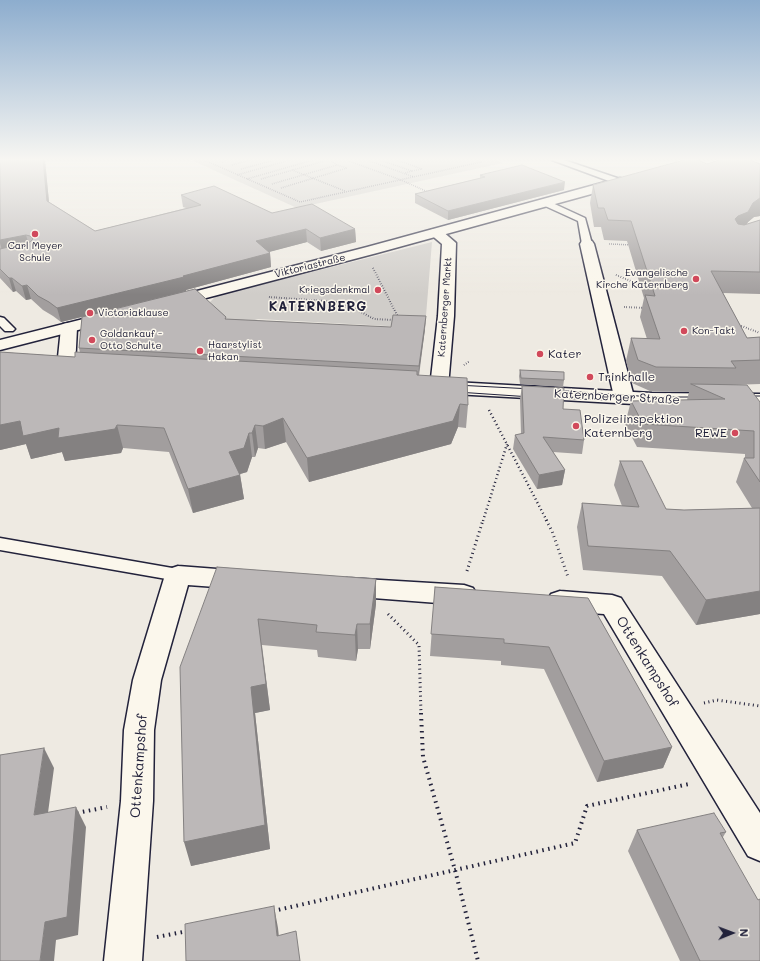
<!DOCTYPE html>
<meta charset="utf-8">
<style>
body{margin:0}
#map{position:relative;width:760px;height:961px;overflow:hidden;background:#eeeae2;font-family:Mali,sans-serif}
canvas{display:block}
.north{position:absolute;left:712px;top:913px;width:40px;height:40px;-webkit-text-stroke:3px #fbf7ec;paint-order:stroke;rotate:89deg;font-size:11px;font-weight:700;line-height:16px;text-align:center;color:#22223b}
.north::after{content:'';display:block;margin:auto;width:14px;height:18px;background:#22223b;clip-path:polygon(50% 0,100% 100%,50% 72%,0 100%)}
</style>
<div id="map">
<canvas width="760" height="961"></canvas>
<div class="north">N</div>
</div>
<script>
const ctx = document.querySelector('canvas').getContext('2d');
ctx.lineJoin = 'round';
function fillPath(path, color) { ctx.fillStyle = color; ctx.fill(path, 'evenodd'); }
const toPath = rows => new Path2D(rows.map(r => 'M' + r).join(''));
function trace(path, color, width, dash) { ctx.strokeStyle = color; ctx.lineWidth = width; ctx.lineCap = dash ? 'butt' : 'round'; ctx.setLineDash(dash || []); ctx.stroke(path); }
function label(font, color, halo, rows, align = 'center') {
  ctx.font = font + ' Mali,sans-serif'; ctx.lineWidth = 3; ctx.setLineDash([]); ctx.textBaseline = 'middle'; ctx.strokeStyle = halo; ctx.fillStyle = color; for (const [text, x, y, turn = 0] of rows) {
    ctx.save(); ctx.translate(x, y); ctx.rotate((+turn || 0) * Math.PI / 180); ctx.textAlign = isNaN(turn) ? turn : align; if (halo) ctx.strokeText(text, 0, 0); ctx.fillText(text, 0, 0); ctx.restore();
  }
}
const green = toPath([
 [191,160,496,160,503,163,297,208],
 [432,242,425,328,258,319,236,326,221,316,210,302,216,296]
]);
const pathFar4 = toPath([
 [204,160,300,202,481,162,476,160],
 [346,160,401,180,428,192],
 [367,160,414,177],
 [380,160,412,171,405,173],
 [397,160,422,169,412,171],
 [222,162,226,160],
 [232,165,250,160],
 [241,169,275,160],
 [292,170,345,191],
 [237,175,290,160],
 [247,179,313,160],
 [261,179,328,160],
 [272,184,337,165,330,160],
 [281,188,347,168,337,165],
 [609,244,632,245]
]);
const pathFar3 = toPath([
 [373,268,398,317],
 [616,275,643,286],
 [269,297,338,302,350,306,374,319,394,320],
 [624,307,645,308],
 [739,325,760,333],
 [464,365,470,361]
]);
const pathFar2 = toPath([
 [489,410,547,521],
 [483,521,507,444]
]);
const pathFar1 = toPath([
 [546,520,552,531,568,577],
 [467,571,483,520],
 [388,614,419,645,421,714],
 [704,703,717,700,760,706]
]);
const path = toPath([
 [421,713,423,757,455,870,478,961],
 [77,813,107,807],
 [273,911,575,843,587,806,689,784],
 [157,937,188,931]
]);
const service = toPath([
 [552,160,564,160,623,180,624,182,623,184,617,184,552,160],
 [546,200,585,218,592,244,590,246,584,246,582,244,578,221,543,205,542,203,546,200],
 [0,317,4,318,15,329,13,331,5,331,0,326,0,317],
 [0,538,178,569,184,571,187,575,184,579,178,581,0,550,0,538]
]);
const pedestrian = toPath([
 [587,240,592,241,594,244,634,397,631,401,624,403,617,401,614,397,580,244,582,241,587,240]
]);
const minor = toPath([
 [436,229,441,230,456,243,454,316,448,387,446,391,439,393,432,391,430,387,438,316,442,244,429,233,431,230,436,229],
 [69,323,75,324,77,328,75,367,72,371,66,372,60,371,57,367,61,328,63,324,69,323],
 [178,566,243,571,252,573,256,580,252,587,243,589,188,585,161,680,154,730,153,801,142,961,104,961,121,801,124,730,133,680,165,575,169,569,178,566],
 [347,578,464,585,473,588,477,595,473,602,464,605,347,596,338,594,334,587,338,580,347,578],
 [560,591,612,595,621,598,760,813,760,861,748,856,604,614,560,611,551,608,547,601,551,594,560,591]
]);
const tertiary = toPath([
 [620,178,624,179,626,182,624,185,377,253,172,307,166,305,164,302,166,299,367,247,620,178],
 [111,312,117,314,119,317,117,320,0,350,0,340,111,312]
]);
const secondary = toPath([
 [436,381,652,393,760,394,760,406,652,405,436,393,429,391,427,387,429,383,436,381]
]);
const tram = toPath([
 [456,385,532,389],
 [552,390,653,397,698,397],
 [457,392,531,397],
 [744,396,760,396],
 [553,398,607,400]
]);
const wall = toPath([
 [0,160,45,160,49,202,95,231,186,208,183,207,181,195,355,229,356,242,321,251,307,242,268,252,270,253,271,267,186,290,186,291,226,317,226,319,425,329,419,376,468,405,466,428,458,427,451,444,309,482,286,442,265,449,258,448,255,457,252,457,247,472,240,474,244,499,193,513,169,452,123,448,121,453,65,461,62,452,31,459,26,444,0,450,0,352,75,357,80,353,79,348,82,317,61,322,53,316,43,310,31,299,26,300,16,291,13,292,0,278],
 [707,164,760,164,760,216,754,217,748,222,746,225,760,220,760,294,723,293,747,338,760,337,760,384,731,385,760,402,760,614,696,625,662,576,583,570,577,527,582,503,622,506,614,485,620,461,666,509,684,510,752,508,736,482,744,458,745,458,745,454,637,447,625,424,631,401,687,400,689,392,650,391,632,383,626,361,631,338,647,339,640,317,644,298,627,241,604,240,601,227,594,227,590,203,593,185],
 [480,175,564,190,448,220,415,203,415,194,480,178],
 [520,370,564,380,563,387,520,384,519,376],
 [522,386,563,409,584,440,582,454,553,452,565,470,562,485,537,489,513,449,515,435,521,434,520,399],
 [217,567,376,579,376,604,370,649,358,649,356,661,318,657,317,650,262,645,270,710,255,713,270,849,191,866],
 [435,587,588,598,672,747,663,768,597,782,544,669,501,665,501,661,430,656],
 [637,830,726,832,723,837,760,961,680,961,628,851]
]);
const shadedWall = toPath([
 [43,160,45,160,50,213,47,201],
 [565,182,564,190,448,220,448,211],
 [760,190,760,216,754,217,748,222,742,232,735,219],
 [306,229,307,242,258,255,256,241],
 [355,229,356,242,321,251,320,238],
 [26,235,30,248,3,254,0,243,0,240],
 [270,253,271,267,186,290,186,291,61,322,57,308],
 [9,278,12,278,16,291,13,292],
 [27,285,31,299,26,300,22,286],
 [426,316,425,329,418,379,419,366],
 [460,404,458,427,451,444,309,482,307,458],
 [283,418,286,442,265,449,263,426],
 [20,421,59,428,117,425,123,448,121,453,65,461,62,452,31,459,26,444,0,450,0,425],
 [255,425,258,448,255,457,252,433],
 [249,433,252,457,247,472,233,476,229,452],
 [565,470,562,485,537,489,539,475],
 [240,475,244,499,193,513,188,489],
 [376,579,376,604,370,649,370,624],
 [760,591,760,614,696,625,706,600],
 [258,619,270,710,255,713,270,849,191,866,184,842,251,687],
 [357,624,358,649,356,661,355,635],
 [672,747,663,768,597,782,604,761],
 [44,748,54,768,45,835,34,815],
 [76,807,86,827,78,935,56,940,54,961,40,961,45,922],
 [274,906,278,928,281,957,277,936]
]);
const building = toPath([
 [0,160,43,160,47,201,95,231,201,205,181,195,214,186,272,213,312,204,355,229,320,238,306,229,256,241,270,253,183,276,184,277,57,308,49,302,38,296,27,285,22,286,12,278,9,278,0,269,0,249,30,242,33,239,30,236,26,235,0,240,0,160],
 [684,160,698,160,707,164,719,160,750,160,760,164,760,198,753,203,748,212,738,216,735,219,738,224,744,225,760,220,760,272,711,271,747,338,760,337,760,360,731,361,736,368,656,367,638,360,631,338,660,339,645,295,655,296,631,221,608,220,604,208,598,208,593,185,684,160],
 [522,165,565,182,448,211,415,194,485,177,480,175,522,165],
 [195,289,226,317,225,319,391,327,393,315,426,316,419,366,79,348,82,317,195,289],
 [0,352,75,357,75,352,417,371,417,375,467,378,468,405,460,404,453,421,307,458,283,418,263,426,255,425,252,433,249,433,244,448,229,452,240,475,188,489,164,428,117,425,115,429,58,438,59,428,23,436,20,421,0,425,0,352],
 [520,370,564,372,564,380,521,378,520,370],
 [691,384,747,385,760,402,760,482,744,458,754,458,754,431,643,424,631,401,725,399,691,384],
 [522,386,564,388,563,409,580,410,584,440,543,437,565,470,539,475,515,435,524,433,522,386],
 [620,461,642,461,666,509,684,510,760,508,760,591,706,600,670,551,588,546,582,503,639,507,620,461],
 [217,567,376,579,370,624,357,624,355,635,316,632,317,625,258,619,266,684,251,687,265,825,184,842,180,667,217,567],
 [435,587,588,598,672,747,604,761,549,647,504,643,504,639,431,634,435,587],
 [44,748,34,815,76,807,67,917,45,922,40,961,0,961,0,755,44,748],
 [714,813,726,832,720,833,758,900,760,899,760,961,700,961,637,830,714,813],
 [274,906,277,936,296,931,300,961,186,961,185,924,274,906]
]);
const markers = [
 [35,234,4,"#d1495b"],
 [696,279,4,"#d1495b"],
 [378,290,4,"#d1495b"],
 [90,313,4,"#d1495b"],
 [684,331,4,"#d1495b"],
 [92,340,4,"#d1495b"],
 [200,351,4,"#d1495b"],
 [540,354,4,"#d1495b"],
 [590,377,4,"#d1495b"],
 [576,426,4,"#d1495b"],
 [735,433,4,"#d1495b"]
];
const farPoinames = [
 ["Carl Meyer",35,246,"center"],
 ["Schule",35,258,"center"],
 ["Evangelische",688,273,"right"],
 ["Kirche Katernberg",688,285,"right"],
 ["Kriegsdenkmal",370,290,"right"],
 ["Victoriaklause",98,313],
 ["Kon-Takt",692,331],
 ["Goldankauf -",100,334],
 ["Otto Schulte",100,346],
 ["Haarstylist",208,345],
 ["Hakan",208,357]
];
const farStreetnames = [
 ["Viktoriastraße",310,266,-14],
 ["Katernberger Markt",445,307,-86]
];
const poiNames = [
 ["Kater",548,354],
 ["Trinkhalle",598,377],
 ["Polizeiinspektion",584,419],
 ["Katernberg",584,433],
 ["REWE",727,433,"right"]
];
const streetNames = [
 ["Katernberger Straße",617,397,3]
];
const farDistrictnames = [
 ["KATERNBERG",318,307]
];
const nearStreetnames = [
 ["Ottenkampshof",647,662,58],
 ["Ottenkampshof",139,766,-86]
];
fillPath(green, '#d0cdc9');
trace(service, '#22223b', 3);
trace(pedestrian, '#22223b', 3);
trace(minor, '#22223b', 3);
trace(tertiary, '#22223b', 3);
trace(secondary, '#22223b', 3);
trace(pathFar4, '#22223b', 1.5, [0.5, 1.5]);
trace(pathFar3, '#22223b', 2, [0.5, 2]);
trace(pathFar2, '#22223b', 2.5, [1, 3]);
trace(pathFar1, '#22223b', 3, [1, 3.5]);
trace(path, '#22223b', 4, [1.5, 4.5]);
fillPath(service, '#fbf7ec');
fillPath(pedestrian, '#fbf7ec');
fillPath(minor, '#fbf7ec');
fillPath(tertiary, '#fbf7ec');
fillPath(secondary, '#fbf7ec');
trace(tram, '#22223b', 1);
fillPath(wall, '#a29e9e');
fillPath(shadedWall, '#848181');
fillPath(building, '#bcb8b8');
trace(building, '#848181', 1);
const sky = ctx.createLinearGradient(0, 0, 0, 295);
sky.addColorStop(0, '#8dadce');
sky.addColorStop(0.54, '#f7f6f2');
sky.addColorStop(1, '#f7f6f200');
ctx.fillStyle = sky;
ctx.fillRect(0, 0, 760, 295);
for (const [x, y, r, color] of markers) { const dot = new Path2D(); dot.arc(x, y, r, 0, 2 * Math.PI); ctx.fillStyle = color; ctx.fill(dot); trace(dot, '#fbf7ec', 1.5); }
label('10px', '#22223b', '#fbf7ec', farPoinames, 'left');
label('10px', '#22223b', '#fbf7ec', farStreetnames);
label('12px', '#22223b', '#fbf7ec', poiNames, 'left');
label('12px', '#22223b', '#fbf7ec', streetNames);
ctx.letterSpacing = '1px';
label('bold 13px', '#22223b', '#fbf7ec', farDistrictnames);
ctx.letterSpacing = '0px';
label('14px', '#22223b', '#fbf7ec', nearStreetnames);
</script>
